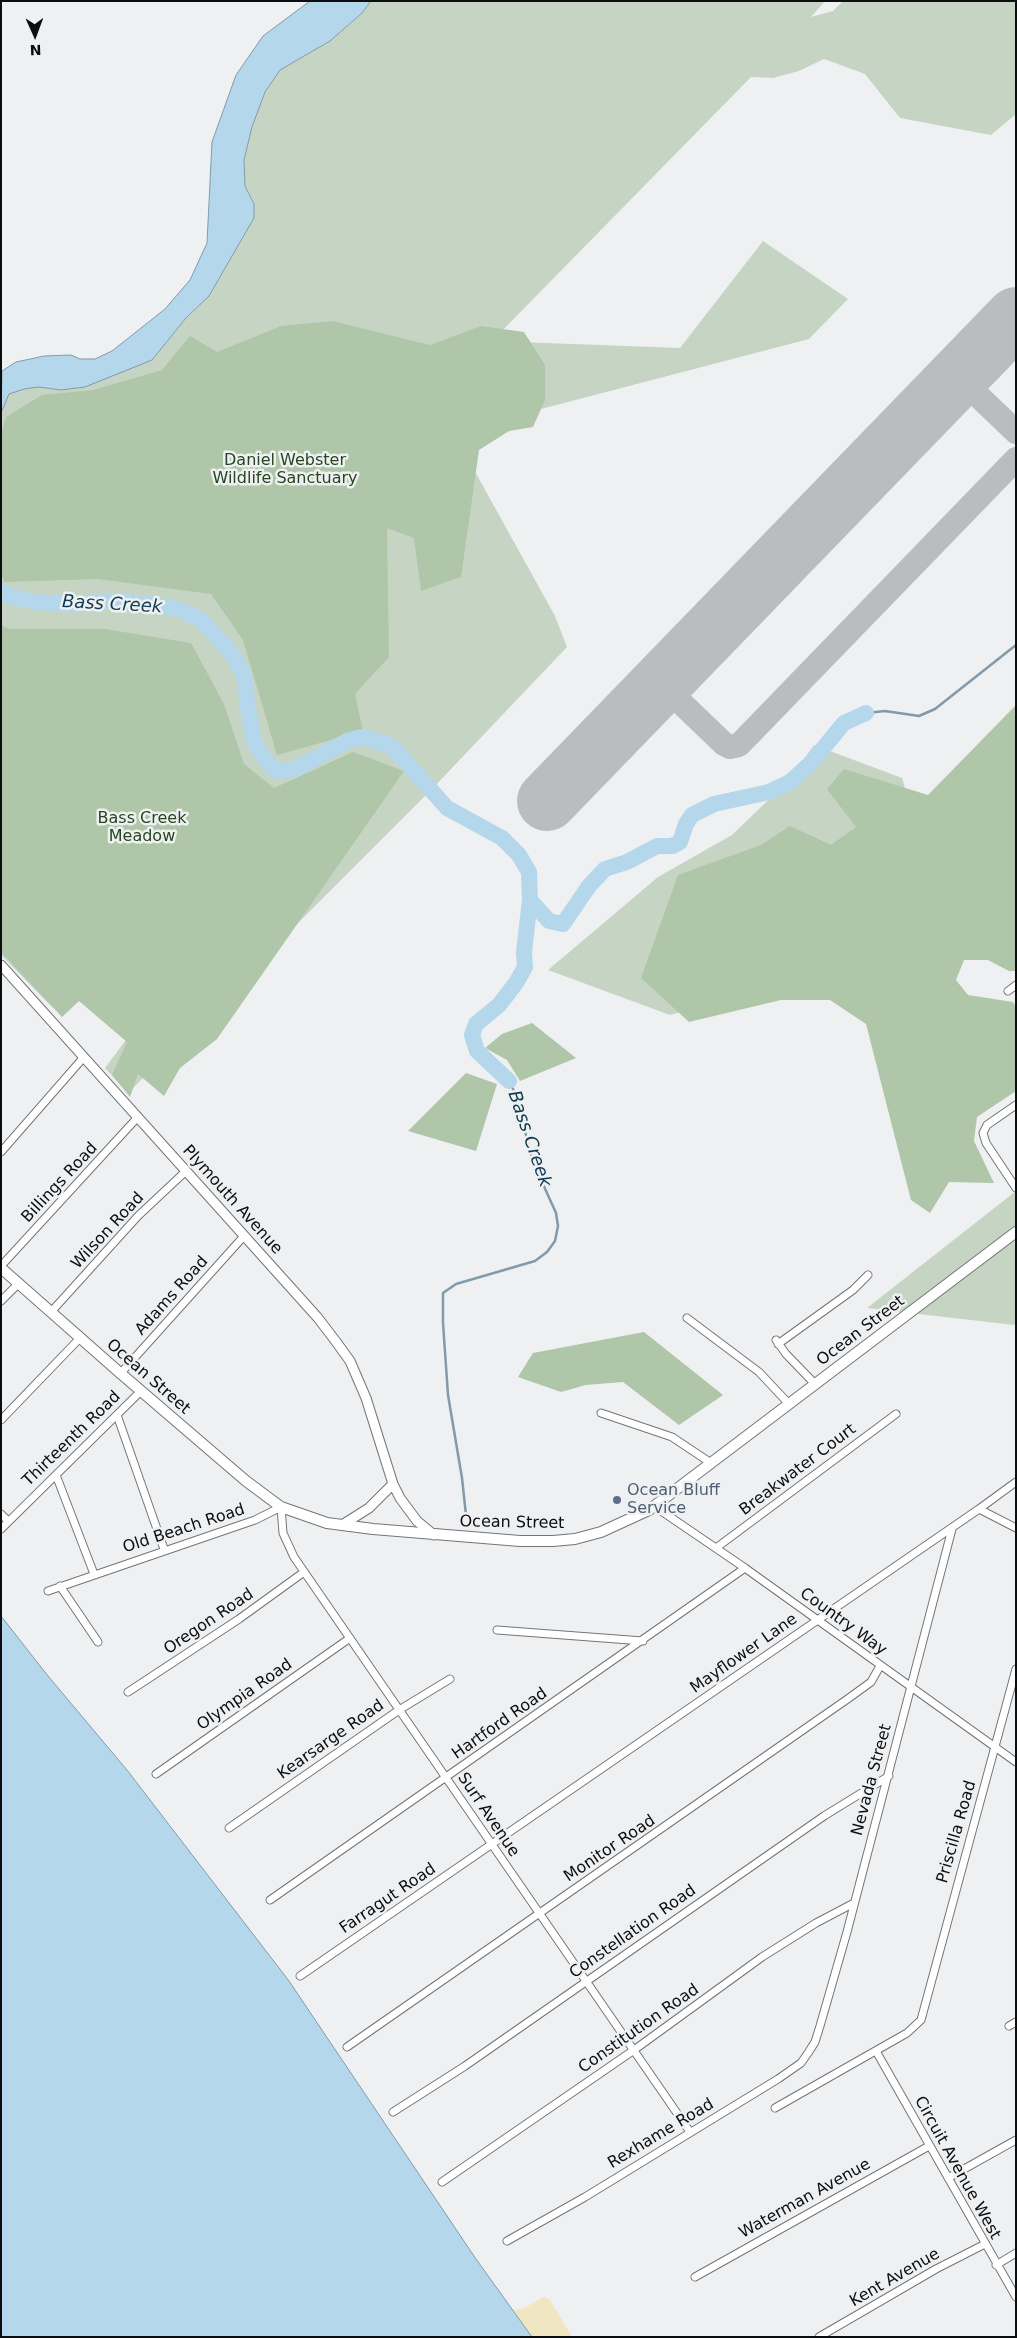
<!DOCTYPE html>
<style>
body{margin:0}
#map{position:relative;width:1017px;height:2338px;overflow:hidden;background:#eef0f2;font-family:"DejaVu Sans",sans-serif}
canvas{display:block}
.frame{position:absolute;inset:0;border:2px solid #0c0d0e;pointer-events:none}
.north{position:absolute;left:10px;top:10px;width:50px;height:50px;-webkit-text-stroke:4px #eef0f2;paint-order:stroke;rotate:178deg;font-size:14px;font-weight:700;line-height:20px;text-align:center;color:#0c0d0e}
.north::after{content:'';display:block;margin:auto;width:18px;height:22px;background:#0c0d0e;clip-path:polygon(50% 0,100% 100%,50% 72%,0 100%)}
</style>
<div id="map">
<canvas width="1017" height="2338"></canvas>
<div class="frame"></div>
<div class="north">N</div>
</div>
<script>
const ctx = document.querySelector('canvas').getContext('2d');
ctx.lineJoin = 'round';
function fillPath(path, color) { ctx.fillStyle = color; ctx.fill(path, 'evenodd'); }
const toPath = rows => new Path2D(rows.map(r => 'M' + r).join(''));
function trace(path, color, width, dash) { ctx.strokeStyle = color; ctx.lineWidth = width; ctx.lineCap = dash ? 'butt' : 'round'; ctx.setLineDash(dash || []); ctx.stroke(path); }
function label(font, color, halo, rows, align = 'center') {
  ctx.font = font + ' "DejaVu Sans",sans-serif'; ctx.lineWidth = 5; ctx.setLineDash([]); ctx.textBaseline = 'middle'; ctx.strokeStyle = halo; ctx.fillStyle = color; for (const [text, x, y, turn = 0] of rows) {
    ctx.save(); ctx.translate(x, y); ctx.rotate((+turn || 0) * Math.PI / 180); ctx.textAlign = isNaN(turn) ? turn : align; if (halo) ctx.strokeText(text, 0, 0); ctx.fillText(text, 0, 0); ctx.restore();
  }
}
const green = toPath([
 [371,1,825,1,811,17,833,11,843,1,1016,1,1016,114,991,135,900,118,865,74,824,59,799,71,773,78,751,77,492,341,680,348,763,241,848,299,809,339,453,432,555,616,567,647,432,789,128,1093,105,1068,128,1037,98,962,61,993,52,1007,1,955,1,413,9,394,24,388,39,387,61,390,152,360,186,318,209,296,254,218,254,204,245,186,244,160,252,127,265,92,280,70,330,41,362,13],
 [814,745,902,778,951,931,670,1015,548,970,658,877,732,835,789,780],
 [1016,1191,1016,1323,1014,1325,867,1308]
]);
const forest = toPath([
 [332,321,430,345,481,326,524,332,545,365,545,400,533,427,509,431,479,450,461,577,421,591,414,538,387,528,389,657,355,694,363,731,277,755,243,640,211,594,98,579,5,582,1,575,1,434,6,417,42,395,93,390,162,370,190,336,217,352,281,326],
 [1,625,10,629,105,629,191,643,224,704,244,764,274,788,353,752,404,771,217,1039,180,1068,164,1096,138,1074,130,1097,112,1075,127,1042,79,1001,62,1017,1,952],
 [1016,705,1016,971,1009,971,988,960,964,960,956,980,968,995,1013,1002,1016,1007,1016,1091,977,1117,974,1141,994,1183,949,1182,930,1213,911,1200,866,1024,830,1000,781,1000,689,1022,641,978,678,875,761,845,790,826,831,845,856,827,827,789,844,769,928,795],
 [532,1023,576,1058,520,1081,507,1060,485,1048,502,1034],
 [466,1073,497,1084,476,1151,408,1131],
 [644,1332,723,1395,679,1425,623,1382,586,1385,561,1392,518,1377,533,1353]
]);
const sand = toPath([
 [544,2297,550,2300,572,2337,532,2337,513,2310,522,2309]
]);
const water = toPath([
 [310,1,371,1,362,13,330,41,280,70,265,92,252,127,244,160,245,186,254,204,254,218,209,296,186,318,152,360,85,387,61,390,39,387,24,389,9,394,1,413,2,371,16,362,44,356,71,355,80,359,95,359,112,351,165,309,190,280,207,243,212,142,236,75,263,36,310,1],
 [1,1616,48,1676,127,1770,289,1981,476,2259,532,2337,1,2337,1,1616]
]);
const stream = toPath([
 [866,713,885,711,919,716,935,709,1016,645],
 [466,1515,462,1478,448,1395,443,1323,443,1293,456,1284,535,1261,547,1252,555,1241,558,1226,556,1213,533,1162,515,1093,509,1081]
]);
const river = toPath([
 [1,591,8,596,36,602,68,604,109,601,153,604,180,610,200,619,232,654,242,671,245,681,247,703,254,742,268,763,276,771,294,770,347,741,362,737,374,740,393,747,447,808,502,838,519,855,529,872,530,900,524,952,525,967,516,983,499,1005,476,1024,472,1035,477,1051,509,1081],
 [530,900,549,921,563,924,589,886,605,869,627,862,657,846,672,846,680,842,686,824,692,815,714,804,769,792,790,782,811,763,844,723,866,713]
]);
const taxiway = toPath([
 [1016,320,973,364,968,375,972,390,1016,432],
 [889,451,949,390,960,386,972,390],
 [673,670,670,684,674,696,724,744,730,747,739,745,1016,459]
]);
const runway = toPath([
 [547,801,1016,317]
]);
const minor = toPath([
 [1008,991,1016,985],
 [1016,1105,987,1125,983,1133,986,1143,1016,1188],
 [1,1152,84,1057],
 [1,1266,137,1118],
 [1,1301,18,1284],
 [51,1312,138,1216,186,1171],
 [687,1318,759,1372,789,1404],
 [776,1340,786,1354,815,1384],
 [778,1344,853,1290,868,1275],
 [120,1374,244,1236],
 [601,1413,672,1437,711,1463],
 [117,1415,164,1549],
 [1,1420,80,1338],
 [56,1475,94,1574],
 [654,1506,745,1568,1016,1762],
 [979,1509,1016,1482],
 [1,1514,8,1521],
 [1,1529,141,1391],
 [716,1548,896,1414],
 [60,1586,98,1642],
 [48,1591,255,1520,281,1507,283,1533,294,1557,690,2132],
 [497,1630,643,1641],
 [128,1692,239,1619,304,1572],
 [156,1774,350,1638],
 [229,1828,399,1710,450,1679],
 [270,1900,745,1568],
 [300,1976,979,1509,1016,1528],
 [1009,2026,1016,2022],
 [347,2047,849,1698,871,1682,880,1666],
 [876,2051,1016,2297],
 [775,2108,907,2033,921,2020,1016,1669],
 [393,2112,465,2066,824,1816,889,1776],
 [948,2178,1016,2140],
 [442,2182,634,2050,762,1957,816,1923,854,1903],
 [507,2241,585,2197,778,2079,801,2063,808,2053,815,2042,820,2026,847,1932,952,1529],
 [996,2265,1016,2253],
 [695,2277,929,2146],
 [819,2337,936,2269,985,2244]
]);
const tertiary = toPath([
 [1,965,318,1318,337,1343,350,1361,366,1398,393,1484,400,1498,417,1521,434,1535],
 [342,1525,369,1508,393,1484]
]);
const secondary = toPath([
 [1,1268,119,1372,246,1481,281,1507,327,1523,373,1529,520,1541,553,1541,575,1539,601,1532,649,1510,1016,1232]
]);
const markers = [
 [617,1500,5,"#5c6f8a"]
];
const parkNames = [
 ["Daniel Webster",285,461],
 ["Wildlife Sanctuary",285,479],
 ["Bass Creek",142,819],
 ["Meadow",142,837]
];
const streetNames = [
 ["Billings Road",60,1183,-47],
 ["Plymouth Avenue",232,1200,48],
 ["Wilson Road",108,1231,-47],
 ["Adams Road",172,1296,-48],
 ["Ocean Street",861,1331,-37],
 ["Ocean Street",148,1377,41],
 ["Thirteenth Road",72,1439,-44],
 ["Breakwater Court",798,1470,-37],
 ["Ocean Street",512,1523,1],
 ["Old Beach Road",184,1529,-18],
 ["Oregon Road",209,1622,-34],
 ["Country Way",843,1622,36],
 ["Mayflower Lane",744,1654,-35],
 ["Olympia Road",245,1695,-35],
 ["Hartford Road",500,1724,-35],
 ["Kearsarge Road",331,1740,-35],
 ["Nevada Street",872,1780,-75],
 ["Surf Avenue",488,1815,56],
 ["Priscilla Road",957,1832,-74],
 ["Monitor Road",610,1849,-34],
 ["Farragut Road",388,1899,-34],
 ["Constellation Road",633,1932,-35],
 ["Constitution Road",639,2029,-35],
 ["Rexhame Road",661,2134,-31],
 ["Circuit Avenue West",957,2168,61],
 ["Waterman Avenue",805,2199,-29],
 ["Kent Avenue",895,2278,-30]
];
const serviceNames = [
 ["Ocean Bluff",627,1491],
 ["Service",627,1509]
];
const waterNames = [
 ["Bass Creek",112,605,3],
 ["Bass Creek",529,1139,71]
];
fillPath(green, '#c6d5c3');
fillPath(forest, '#afc6a9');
fillPath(sand, '#f0e6c1');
fillPath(water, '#b4d7eb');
trace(water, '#829aa9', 1);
trace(stream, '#829aa9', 2.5);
trace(river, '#b4d7eb', 16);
trace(taxiway, '#babcbd', 24);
trace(runway, '#babcbd', 60);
trace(minor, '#737577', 9);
trace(tertiary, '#737577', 11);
trace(secondary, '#737577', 12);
trace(minor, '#fff', 7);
trace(tertiary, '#fff', 9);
trace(secondary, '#fff', 10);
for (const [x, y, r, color] of markers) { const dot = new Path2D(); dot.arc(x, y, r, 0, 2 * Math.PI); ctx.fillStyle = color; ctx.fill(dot); trace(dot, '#eef0f2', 2); }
label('16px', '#25461e', '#eef0f2', parkNames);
label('16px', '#0c0d0e', '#eef0f2', streetNames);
label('16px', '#4e5e75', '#eef0f2', serviceNames, 'left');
label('italic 18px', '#0e3c52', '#eef0f2', waterNames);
</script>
